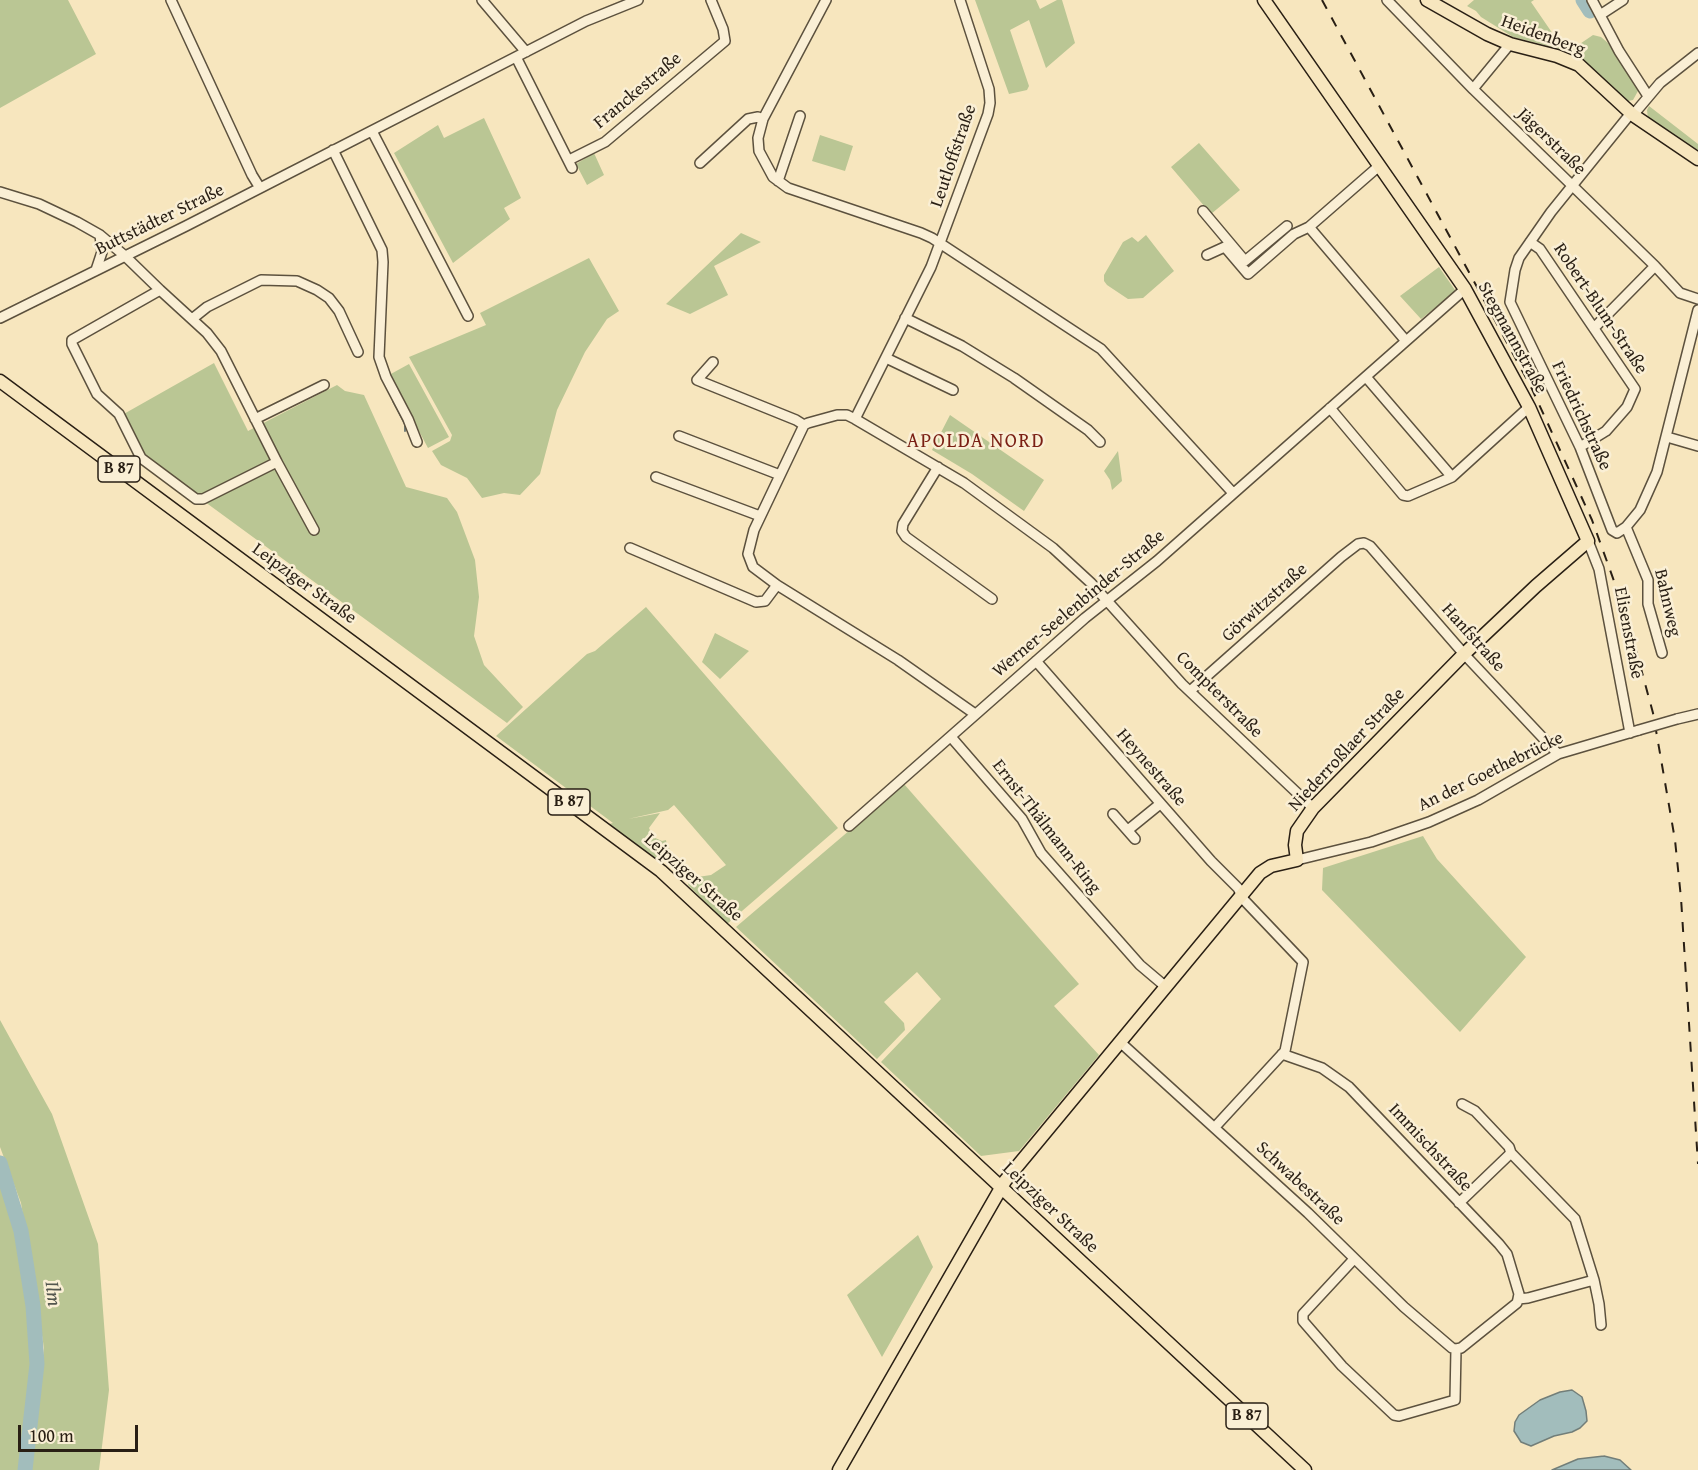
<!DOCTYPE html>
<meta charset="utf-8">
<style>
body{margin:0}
#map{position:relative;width:1698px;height:1470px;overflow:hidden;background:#f7e6be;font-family:"Gentium Book Plus",serif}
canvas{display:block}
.scale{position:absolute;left:18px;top:1425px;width:120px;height:27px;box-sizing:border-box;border:3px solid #291f14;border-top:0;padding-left:8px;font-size:18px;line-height:21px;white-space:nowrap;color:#291f14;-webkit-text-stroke:4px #faefd5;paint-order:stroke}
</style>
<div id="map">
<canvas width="1698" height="1470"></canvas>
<div class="scale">100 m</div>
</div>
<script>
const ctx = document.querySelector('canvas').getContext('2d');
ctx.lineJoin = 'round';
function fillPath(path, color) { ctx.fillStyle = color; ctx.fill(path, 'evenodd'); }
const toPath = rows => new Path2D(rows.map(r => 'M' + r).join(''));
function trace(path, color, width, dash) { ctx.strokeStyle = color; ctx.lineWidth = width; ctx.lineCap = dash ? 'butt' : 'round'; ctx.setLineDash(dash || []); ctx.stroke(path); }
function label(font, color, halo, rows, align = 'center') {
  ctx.font = font + ' "Gentium Book Plus",serif'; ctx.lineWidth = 5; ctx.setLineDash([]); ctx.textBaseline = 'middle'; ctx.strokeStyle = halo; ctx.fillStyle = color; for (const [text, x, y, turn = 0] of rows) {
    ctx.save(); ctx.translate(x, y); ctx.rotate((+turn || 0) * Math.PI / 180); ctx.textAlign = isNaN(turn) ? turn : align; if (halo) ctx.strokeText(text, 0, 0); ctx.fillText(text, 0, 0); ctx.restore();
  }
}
const green = toPath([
 [0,0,68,0,96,54,0,108],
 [975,0,1036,0,1040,9,1057,0,1062,0,1075,43,1046,68,1029,20,1010,30,1029,86,1027,90,1009,94],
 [1474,0,1534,0,1531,2,1555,37,1559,35,1565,46,1560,49,1513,37,1481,17,1476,11,1467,6],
 [1593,35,1601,37,1608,43,1634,83,1638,91,1633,100,1628,101,1585,63,1568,52],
 [1649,106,1698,144,1698,150,1679,138,1662,130,1648,119,1647,110],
 [484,118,521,198,504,208,510,219,453,263,394,153,438,125,444,138],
 [820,135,853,146,845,171,812,161],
 [1199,143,1240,190,1211,214,1171,167],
 [594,153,604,175,587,185,576,164],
 [741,233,761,242,714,266,728,295,690,314,666,304],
 [1146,235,1174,271,1143,298,1128,299,1107,285,1104,281,1104,275,1123,242,1132,237,1138,242],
 [589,258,619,311,607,319,585,352,557,410,540,474,520,495,504,493,482,498,467,478,441,465,432,451,450,441,452,435,409,357,486,325,480,313],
 [1439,267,1455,290,1455,292,1421,319,1400,296],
 [214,363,248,431,337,385,345,391,364,395,406,487,447,498,457,512,475,560,479,597,474,636,484,665,523,707,507,723,145,458,122,415],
 [409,364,449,437,428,448,389,375],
 [950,415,1044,480,1024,511,972,474,932,450],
 [1118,451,1122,481,1112,490,1110,480,1104,471],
 [646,607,838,828,727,924,688,885,691,878,711,875,726,865,674,805,668,810,628,819,660,813,649,828,653,837,662,841,666,840,667,847,670,849,670,855,660,864,609,824,613,823,496,736,587,654,595,651],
 [715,633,749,651,720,679,702,662],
 [904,784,1079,984,1054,1006,1099,1055,1019,1151,981,1156,881,1062,941,999,917,972,884,1002,904,1023,905,1030,877,1059,736,927],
 [1423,836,1437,859,1526,957,1460,1032,1322,890,1323,868],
 [0,1020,52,1114,98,1244,109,1390,99,1470,30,1470,44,1348,21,1203,0,1147],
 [0,1155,18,1203,40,1348,27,1470,0,1470],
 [918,1235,933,1267,882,1357,847,1295]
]);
const water = toPath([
 [1572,1390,1582,1397,1586,1411,1587,1421,1580,1428,1572,1432,1554,1436,1531,1446,1521,1442,1514,1431,1515,1422,1519,1415,1540,1400,1560,1392,1572,1390],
 [1604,1456,1620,1460,1631,1470,1552,1470,1578,1459,1604,1456]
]);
const stream = toPath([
 [393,401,405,424,405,431]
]);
const river = toPath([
 [1583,0,1590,11],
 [0,1163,21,1231,33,1306,37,1364,25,1470]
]);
const minor = toPath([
 [171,0,252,175,260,188],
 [482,0,526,52],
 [826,0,763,119,758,138,759,151,773,177,788,188,921,233,932,238,1101,349,1233,493],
 [1387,0,1473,89,1655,266,1680,293,1698,299],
 [1592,0,1619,51,1648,96],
 [1600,15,1623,0],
 [516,57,572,168],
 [1473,89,1510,44],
 [1631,113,1551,212,1519,258,1515,270,1510,302,1580,447,1612,530,1617,533,1626,527,1640,510,1657,472,1698,310],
 [1633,115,1660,83,1698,53],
 [372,131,468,316],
 [333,150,382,250,383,262,379,357,386,377,408,419,417,442],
 [569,160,605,142,725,41,723,29,711,0],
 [700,163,748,119,758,117,763,119],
 [778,181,800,116],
 [0,192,39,204,77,222,100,235,125,256,160,290,207,333,221,351,277,462,314,530],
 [1203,211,1245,261,1287,226],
 [1309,227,1406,341],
 [1530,242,1540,249,1635,389,1627,407,1606,431,1580,447],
 [1225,247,1248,274,1294,234,1309,227,1379,166],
 [1207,255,1229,245],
 [96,270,102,252,100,235],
 [160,290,72,340,72,344,97,394,119,414,141,458,196,499,203,499,277,462],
 [0,318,186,226,586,21,638,0],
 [905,318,962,346,1014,378,1088,430,1100,442],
 [192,319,207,307,261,280,297,281,317,290,329,298,339,311,358,352],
 [1594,328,1655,266],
 [886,358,953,390],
 [713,362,697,380,796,420,804,425],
 [1366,377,1452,477],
 [1330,408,1403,495,1408,496,1452,477,1529,407],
 [255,419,324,385],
 [855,419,931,267,988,114,990,103,989,89,960,0],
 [679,436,780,475],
 [1667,437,1698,446],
 [938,467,903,524,902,531,906,537,992,599],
 [656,477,760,516],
 [1626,527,1648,580,1648,604,1662,653],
 [1588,541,1599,569,1630,733],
 [630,548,756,602,765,601,777,585],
 [1036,661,1211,861,1238,888,1244,900,1303,962,1285,1051,1215,1127],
 [1190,691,1341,557,1358,544,1364,543,1370,546,1464,654,1558,754],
 [975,714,898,660,777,585,753,567,748,554,754,530,804,425,808,423,837,415,847,415,855,419,964,483,1053,548,1091,583,1182,684,1313,808],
 [1677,719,1698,714],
 [951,737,1022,819,1041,853,1140,965,1166,987],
 [1113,814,1135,839],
 [849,826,1085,618,1157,561,1465,289],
 [1128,830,1160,804],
 [1297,860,1371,842,1429,822,1478,800,1558,754,1639,730],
 [1120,1042,1308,1213,1404,1307,1452,1348,1456,1349],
 [1282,1054,1322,1068,1349,1087,1499,1244,1507,1254,1519,1294,1518,1299],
 [1462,1104,1475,1111,1509,1147,1511,1153,1575,1219,1594,1280,1599,1304,1601,1325],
 [1459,1203,1511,1153],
 [1354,1259,1303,1314,1303,1321,1342,1366,1394,1415,1399,1416,1455,1400,1456,1349],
 [1456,1349,1461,1348,1517,1303,1518,1299,1528,1298,1594,1280]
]);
const major = toPath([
 [1427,0,1487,34,1510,44,1557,56,1579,65,1633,115,1698,159],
 [0,381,661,871,1305,1470],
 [839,1470,1005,1181,1260,873,1271,866,1297,860,1295,845,1297,831,1313,808,1464,654,1536,586,1588,541,1529,407,1465,289,1264,0]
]);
const rail = toPath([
 [1322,0,1532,389,1592,520,1627,617,1653,713,1675,840,1681,898,1698,1164]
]);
const minorBridge = toPath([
 [1639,730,1677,719]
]);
const shields = [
 [119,469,42],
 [569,802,42],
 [1247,1416,42]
];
const shieldNames = [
 ["B 87",119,469],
 ["B 87",569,802],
 ["B 87",1247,1416]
];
const streetNames = [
 ["Heidenberg",1543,36,20],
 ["Franckestraße",638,91,-40],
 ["Jägerstraße",1551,142,44],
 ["Leutloffstraße",954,156,-71],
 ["Buttstädter Straße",160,220,-26],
 ["Robert-Blum-Straße",1600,309,56],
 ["Stegmannstraße",1512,338,61],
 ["Friedrichstraße",1581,416,65],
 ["Leipziger Straße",304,584,36],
 ["Görwitzstraße",1265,603,-42],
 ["Bahnweg",1667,603,77],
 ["Werner-Seelenbinder-Straße",1079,604,-40],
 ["Elisenstraße",1628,633,79],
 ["Hanfstraße",1473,638,48],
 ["Compterstraße",1219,695,45],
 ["Niederroßlaer Straße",1347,750,-47],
 ["Heynestraße",1151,768,49],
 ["An der Goethebrücke",1491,772,-26],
 ["Ernst-Thälmann-Ring",1046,827,52],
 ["Leipziger Straße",693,878,41],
 ["Immischstraße",1430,1148,47],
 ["Schwabestraße",1300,1184,43],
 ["Leipziger Straße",1050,1208,43]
];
const neighbourhoodNames = [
 ["APOLDA NORD",976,442]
];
const waterNames = [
 ["Ilm",52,1294,83]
];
fillPath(green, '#bac694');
fillPath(water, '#a2bdbc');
trace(water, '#727e79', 1.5);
trace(stream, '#727e79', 2);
trace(river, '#a2bdbc', 15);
trace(minor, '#5c513e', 12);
trace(major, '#291f14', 15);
trace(minor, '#faefd5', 9);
trace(major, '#f7e6be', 12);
trace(rail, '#291f14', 2, [10, 10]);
trace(minorBridge, '#5c513e', 12, []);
trace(minorBridge, '#faefd5', 9);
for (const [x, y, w] of shields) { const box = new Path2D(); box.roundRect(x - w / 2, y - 13, w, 26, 4.5); ctx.fillStyle = '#faefd5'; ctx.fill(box); trace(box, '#291f14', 1.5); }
label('bold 16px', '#291f14', null, shieldNames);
label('18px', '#291f14', '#faefd5', streetNames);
ctx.letterSpacing = '1.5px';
label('20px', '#7a1f14', '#faefd5', neighbourhoodNames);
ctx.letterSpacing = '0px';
label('italic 20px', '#53564f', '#faefd5', waterNames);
</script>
